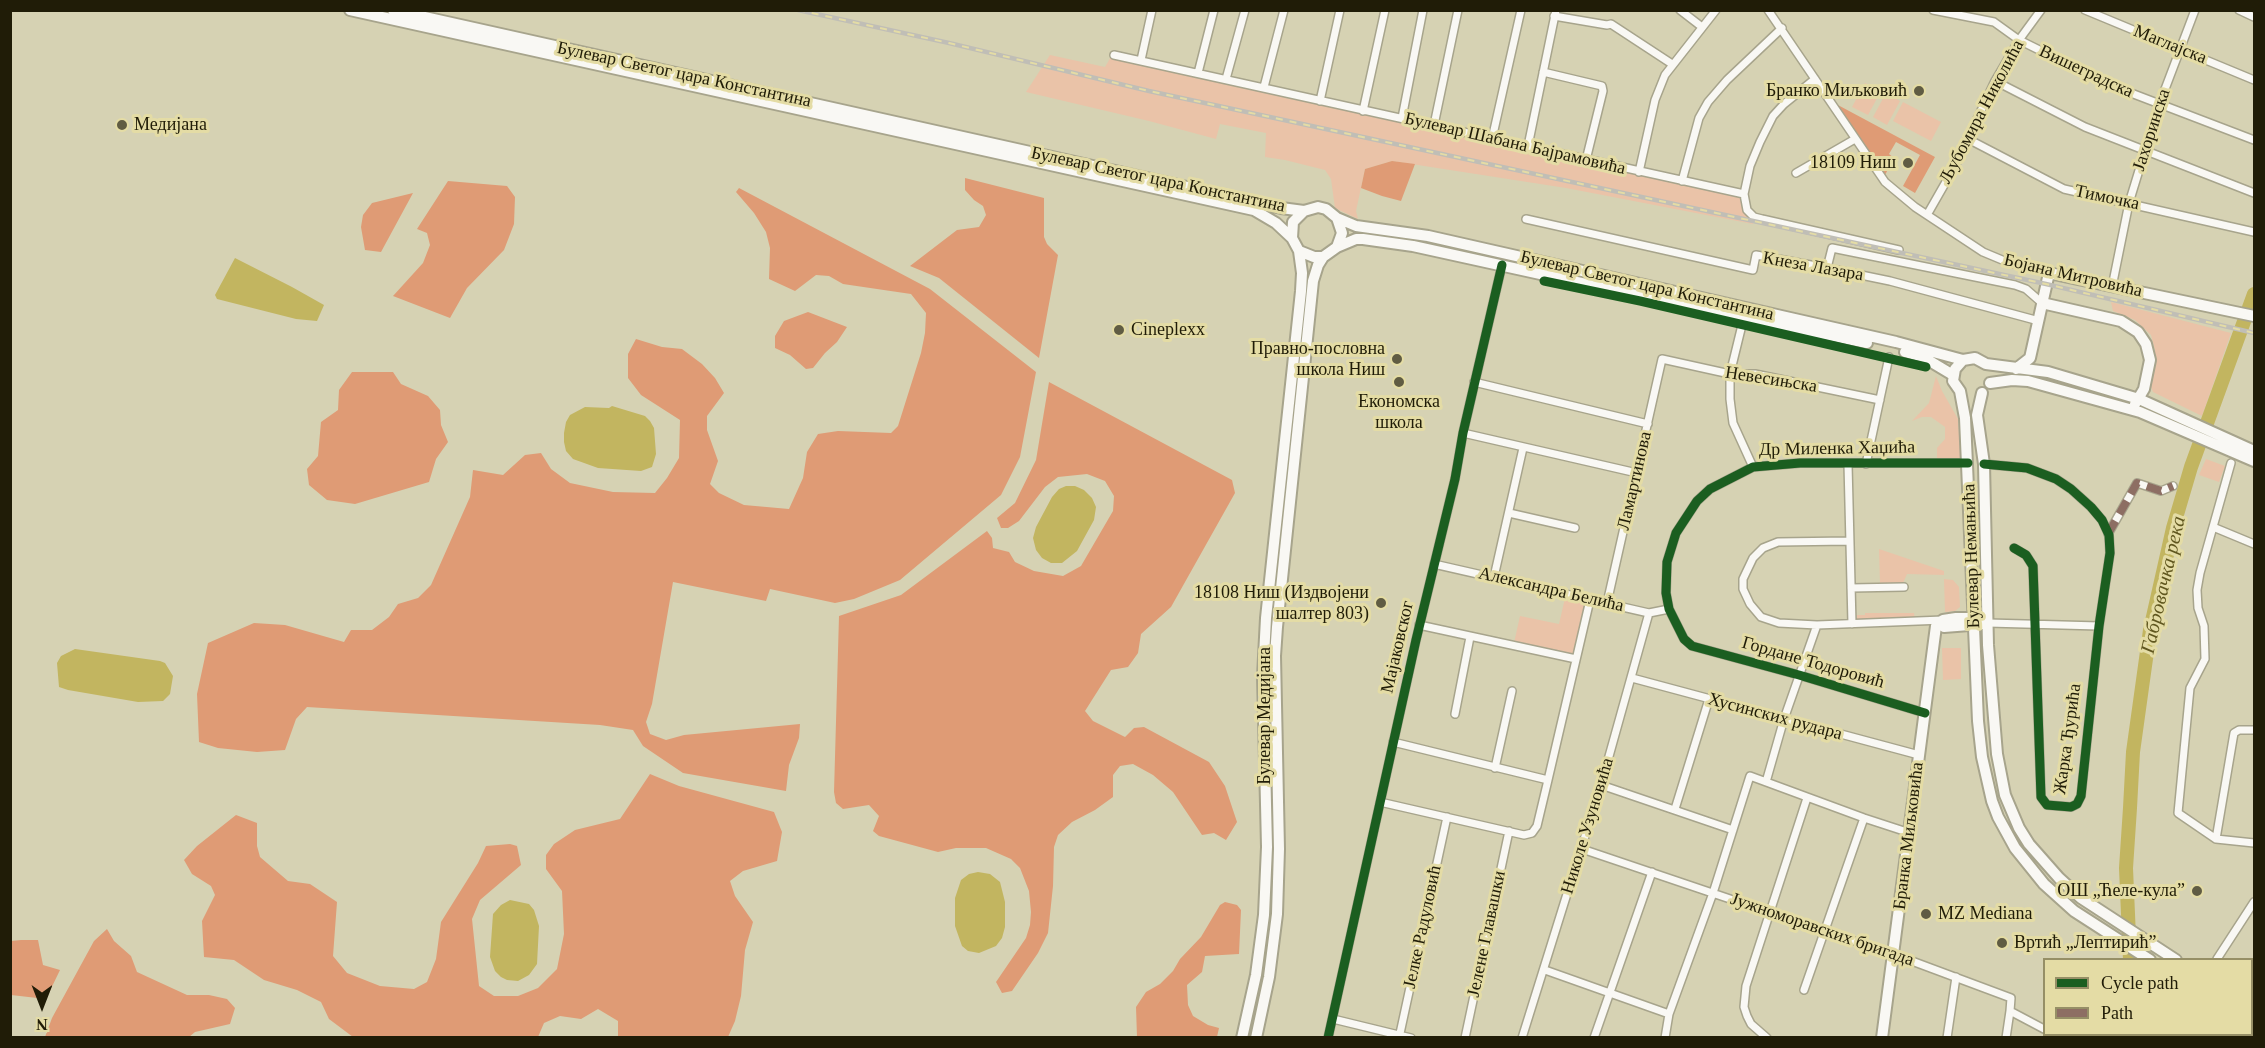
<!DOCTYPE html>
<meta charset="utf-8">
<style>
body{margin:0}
#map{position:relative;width:2265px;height:1048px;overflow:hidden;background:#d6d2b3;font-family:Georgia,serif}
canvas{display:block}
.frame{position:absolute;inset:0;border:12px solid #201c07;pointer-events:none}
.legend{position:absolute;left:2043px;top:958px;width:210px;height:78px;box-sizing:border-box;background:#e4dca5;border:2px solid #968f66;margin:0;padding:8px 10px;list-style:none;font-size:18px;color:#201c07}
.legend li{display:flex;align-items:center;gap:12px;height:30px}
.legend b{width:30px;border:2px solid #968f66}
.north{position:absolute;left:12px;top:976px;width:60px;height:60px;-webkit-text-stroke:4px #e4dca5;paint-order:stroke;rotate:180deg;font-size:16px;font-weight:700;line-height:24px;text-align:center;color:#201c07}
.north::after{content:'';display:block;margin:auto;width:21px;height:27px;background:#201c07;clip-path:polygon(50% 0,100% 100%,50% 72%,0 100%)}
</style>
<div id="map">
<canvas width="2265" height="1048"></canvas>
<div class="frame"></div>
<ul class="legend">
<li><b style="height:8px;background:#1b5e20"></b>Cycle path</li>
<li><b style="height:8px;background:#8d6e63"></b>Path</li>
</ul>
<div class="north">N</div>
</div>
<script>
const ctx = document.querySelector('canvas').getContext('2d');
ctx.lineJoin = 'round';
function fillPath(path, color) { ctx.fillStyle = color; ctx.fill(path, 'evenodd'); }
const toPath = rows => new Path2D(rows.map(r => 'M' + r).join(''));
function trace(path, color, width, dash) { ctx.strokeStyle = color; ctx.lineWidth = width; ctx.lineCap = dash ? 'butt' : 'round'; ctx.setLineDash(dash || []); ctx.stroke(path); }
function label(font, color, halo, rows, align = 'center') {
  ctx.font = font + ' Georgia,serif'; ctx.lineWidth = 6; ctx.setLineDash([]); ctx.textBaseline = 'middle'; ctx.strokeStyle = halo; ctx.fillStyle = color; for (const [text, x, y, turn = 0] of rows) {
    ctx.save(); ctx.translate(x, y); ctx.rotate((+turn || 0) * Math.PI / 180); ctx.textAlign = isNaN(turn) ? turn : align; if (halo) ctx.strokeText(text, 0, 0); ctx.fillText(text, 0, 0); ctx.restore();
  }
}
const green = toPath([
 [1050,55,1105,67,1112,55,1743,195,1754,217,1753,224,1566,188,1392,161,1365,169,1356,211,1358,219,1335,208,1331,179,1325,170,1285,160,1265,157,1266,133,1220,124,1216,139,1149,121,1026,92],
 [1865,83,1881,91,1868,115,1852,107],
 [1886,93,1900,101,1887,125,1873,117],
 [1903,102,1941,122,1931,141,1893,121],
 [2111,302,2231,333,2202,416,2153,392,2151,387,2154,374,2155,350,2151,335,2135,320,2113,311],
 [1936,376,1942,391,1958,419,1961,461,1937,462,1937,448,1945,439,1945,427,1931,417,1922,417,1912,421,1929,403],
 [2206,459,2225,466,2219,482,2199,475],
 [1879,549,1944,571,1944,575,1907,574,1903,583,1880,584],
 [1944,579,1953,580,1959,587,1960,607,1955,611,1945,612],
 [1565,598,1585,603,1573,656,1514,643,1520,616,1559,624],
 [1865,613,1914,613,1915,621,1857,621,1857,615,1865,615],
 [1942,648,1961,648,1961,679,1943,680]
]);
const forest = toPath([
 [1836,104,1935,157,1915,193,1903,186,1920,155,1896,142,1889,154,1894,158,1885,175],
 [1392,161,1415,164,1401,201,1382,196,1361,188,1365,169],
 [965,178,1044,198,1044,237,1047,244,1058,255,1039,358,939,278,910,266,957,230,979,227,986,215,983,206,974,200,965,190],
 [448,181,507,186,515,197,514,224,504,250,467,288,450,318,393,296,423,263,430,245,427,233,417,229],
 [739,188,930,289,1036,372,1020,457,1001,495,900,580,854,599,835,603,770,589,766,601,673,582,652,704,646,722,650,734,666,740,684,735,800,724,799,738,789,765,786,791,683,773,643,746,633,730,600,725,307,707,296,719,285,750,257,752,218,748,199,742,197,694,208,643,254,623,285,625,344,642,351,630,372,630,389,617,398,604,418,598,431,585,470,497,473,470,503,475,525,455,541,453,551,469,570,483,613,492,655,493,667,478,679,458,680,420,641,395,628,378,628,354,636,339,662,347,682,349,702,364,715,378,724,393,707,416,707,430,718,461,710,484,719,493,744,505,789,509,803,478,807,452,818,434,838,431,891,433,898,426,921,353,925,333,926,313,911,294,843,284,829,276,816,275,795,291,769,279,770,248,766,232,754,213,736,192],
 [413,193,381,252,365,250,361,227,363,215,372,203],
 [808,312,847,327,837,342,825,353,813,368,806,369,790,355,775,348,775,336,784,321],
 [352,372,393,372,401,384,428,396,440,410,441,425,448,442,436,459,429,482,355,504,327,500,309,485,307,469,318,456,321,422,338,410,339,390],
 [1049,382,1232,480,1235,493,1171,607,1141,634,1138,653,1128,667,1111,670,1085,711,1093,721,1125,737,1134,728,1144,727,1209,762,1225,786,1237,822,1226,840,1214,833,1202,835,1173,792,1153,775,1133,764,1120,766,1113,775,1113,797,1095,810,1072,822,1058,835,1054,847,1053,886,1048,933,1038,953,1012,991,1002,993,996,982,1026,938,1030,925,1031,912,1029,891,1020,868,1011,859,986,848,956,848,938,852,879,836,873,831,879,816,869,805,843,809,836,803,834,792,839,616,901,595,987,531,992,538,993,548,1009,552,1015,562,1034,571,1063,576,1081,566,1113,511,1114,496,1105,481,1087,474,1058,477,1045,487,1019,521,1008,528,1001,528,997,518,1015,503,1036,460],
 [650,774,679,786,774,812,782,832,777,861,743,871,730,881,735,896,753,922,745,950,741,996,735,1021,728,1037,618,1037,618,1021,598,1009,581,1019,560,1016,544,1023,538,1037,353,1037,329,1019,321,1002,297,990,264,980,234,960,204,957,202,921,215,895,211,886,192,874,184,860,197,846,236,815,257,823,257,846,260,857,288,881,310,884,337,902,333,956,347,973,380,986,414,989,427,982,436,959,441,922,478,863,486,846,510,844,517,846,521,865,480,900,472,919,479,986,494,996,518,996,538,988,557,969,564,934,562,891,546,869,546,855,554,844,575,830,620,819],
 [1225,902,1237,905,1241,910,1239,954,1205,956,1202,972,1187,985,1188,1005,1193,1016,1208,1025,1219,1028,1217,1037,1137,1037,1136,1007,1146,992,1160,984,1173,971,1180,959,1201,937,1220,905],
 [107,929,114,941,131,956,137,972,187,995,209,995,227,999,235,1008,230,1024,195,1032,189,1037,45,1037,52,1018,94,941],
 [21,940,38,940,43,965,60,970,46,999,11,995,11,941]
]);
const water = toPath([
 [235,258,292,287,324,305,317,321,296,319,217,299,215,295],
 [612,406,645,416,650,421,654,428,656,454,652,467,641,471,598,468,573,459,566,451,564,442,564,433,566,422,570,415,585,407,609,408],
 [1066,486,1075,486,1084,490,1092,498,1096,507,1094,520,1077,551,1062,563,1051,563,1042,558,1036,550,1033,538,1036,527,1052,497,1059,489],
 [75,649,160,661,165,663,173,676,170,694,163,701,138,702,68,690,59,687,57,663,61,656],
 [978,872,990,874,1000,882,1005,902,1005,927,1002,938,996,946,979,953,968,951,962,946,955,926,955,898,961,880,969,874],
 [510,900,529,904,534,910,539,926,537,964,529,975,518,981,507,980,501,977,495,971,490,957,493,914,501,905]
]);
const river = toPath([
 [2130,960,2126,868,2130,808,2133,752,2150,630,2173,528,2191,467,2254,294],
 [2138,1034,2139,1038]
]);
const street = toPath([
 [1680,10,1702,27],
 [1768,10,1885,182,1915,207,1983,252,2007,262,2049,273],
 [1933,10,1994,22,2019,40,2110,85,2254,140],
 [2085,10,2254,80],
 [2239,10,2254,17],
 [1554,16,1607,25,1611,24,1672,64],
 [1114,55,1744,194],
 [1141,60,1152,10],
 [1543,72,1602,86,1603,91,1586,160],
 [1198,73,1214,10],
 [1226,79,1245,10],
 [1815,79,1784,104,1773,116,1760,142,1750,166,1744,194,1747,210,1754,217,1762,219,1899,250],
 [1995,81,2085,127,2254,193],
 [1264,87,1284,10],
 [1320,101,1340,10],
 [1363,111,1385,10],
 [1402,118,1423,10],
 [1434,125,1458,10],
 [1492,139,1521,10],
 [1968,139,2064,189,2254,232],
 [1528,146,1556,10],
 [1639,172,1655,100,1665,75,1716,10],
 [1796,173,1855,139],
 [1682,181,1699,118,1708,102,1727,80,1782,28],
 [1927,215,1955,166,1995,81,2019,40,2041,10],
 [1526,219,1753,270,1756,255,1827,268,1890,281,2039,321],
 [1827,268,1832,248,2015,285,2026,289,2042,303],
 [2112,287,2129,203,2159,105,2195,10],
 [1742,325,1730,374,1730,399,1733,423,1753,467],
 [1474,382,1648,424],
 [1463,433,1637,473],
 [2231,463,2200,573,2197,590,2198,608,2204,626,2205,659,2190,688,2178,813,2216,839,2254,843],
 [1848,464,1852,624],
 [1866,464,1889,357],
 [1984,464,2027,468,2056,479,2071,489,2091,507,2102,520,2109,535,2110,553,2099,626,2081,796,2077,804,2071,807,2047,805,2041,797,2033,566,2026,555,2014,548],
 [1509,513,1575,528],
 [2213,527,2254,544],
 [2108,534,2137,483,2161,491,2173,486],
 [1849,541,1778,542,1763,548,1753,558,1743,579,1743,589,1750,604,1761,617,1779,623,1817,625,1943,620],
 [1434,564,1649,613,1669,609],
 [1494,577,1523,448],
 [1851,588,1904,587],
 [1607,603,1662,359,1730,374,1755,374,1880,400],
 [1988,623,2099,626],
 [1419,625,1576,659],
 [1632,678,1919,755],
 [1925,713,1799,675,1692,646,1684,639,1669,609,1666,593,1667,562,1676,533,1697,501,1710,489,1753,467,1800,463,1968,463],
 [1455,714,1470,637],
 [1393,742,1548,780],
 [1495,768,1512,691],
 [1766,782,1784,719,1817,625],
 [1601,785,1733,830],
 [1380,802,1524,835,1532,833,1537,826,1548,780,1590,600],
 [1675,809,1709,699],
 [2216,839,2234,733,2239,730,2254,730],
 [1582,849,1893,954,2011,998,2010,1011,2044,1029],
 [2217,959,2254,902],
 [1545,970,1669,1014],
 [1804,990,1864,818],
 [1333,1019,1411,1038],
 [2055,1034,2061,1038],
 [1328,1038,1416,640,1455,479,1463,433,1502,265],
 [1399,1038,1447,817],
 [1465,1038,1509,831],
 [1522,1038,1601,785,1649,613],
 [1594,1038,1652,872],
 [1665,1038,1669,1014,1713,893,1750,776,1864,818,1910,833],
 [1767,1038,1751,1024,1747,1016,1744,1007,1746,986,1807,798],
 [1947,1038,1956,977],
 [2006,1038,2010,1011]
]);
const secondary = toPath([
 [350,10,1254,210,1276,223,1292,238],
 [393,10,1281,208,1304,211,1318,207,1326,209,1337,218,1356,226,1428,236,1896,342,1963,360,1975,358,1986,364,2048,372,2139,399,2254,451],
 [1304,211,1293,222,1292,238,1299,251,1314,257,1323,257,1337,247,1342,233,1337,218],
 [1337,247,1356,239,1363,239,1413,246,1645,297,1867,343],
 [2042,303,2121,321,2138,332,2146,344,2150,360,2144,389,2135,404],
 [1905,352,1923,357,1953,375],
 [1963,360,1955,369,1953,381,1960,391,1965,418,1978,721,1982,757,1992,801,1998,817,2015,848,2044,884,2074,911,2150,960],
 [2016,369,2030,358,2049,273,2254,316],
 [1990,383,2012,380,2028,381,2140,412,2254,461],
 [1982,393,1977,415,1984,464,1988,645,1997,754,2005,795,2019,828,2029,844,2059,878,2081,898,2176,960],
 [1944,627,1982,624],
 [2252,1007,2254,1009],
 [2252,1021,2254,1023],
 [1242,1038,1256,975,1264,915,1267,847,1263,676,1266,618,1301,291,1302,273,1299,251],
 [1256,1038,1269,977,1277,914,1279,849,1275,656,1277,627,1313,281,1318,265,1323,257],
 [1882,1038,1936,626,1943,620,1956,618,1974,618,1979,620]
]);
const rail = toPath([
 [798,10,949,43,1149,91,2046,284,2254,333]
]);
const quiet = toPath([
 [2108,534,2137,483,2161,491,2173,486]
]);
const cycleway = toPath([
 [1544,281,1640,301,1926,367],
 [1984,464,2027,468,2056,479,2071,489,2091,507,2102,520,2109,535,2110,553,2099,626,2081,796,2077,804,2071,807,2047,805,2041,797,2033,566,2026,555,2014,548],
 [1925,713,1799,675,1692,646,1684,639,1669,609,1666,593,1667,562,1676,533,1697,501,1710,489,1753,467,1800,463,1968,463],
 [1328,1038,1416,640,1455,479,1463,433,1502,265]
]);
const markers = [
 [1919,91,6,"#605c43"],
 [122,125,6,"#605c43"],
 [1908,163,6,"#605c43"],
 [1119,330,6,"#605c43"],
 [1397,359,6,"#605c43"],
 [1399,382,6,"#605c43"],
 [1381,603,6,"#605c43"],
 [2197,891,6,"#605c43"],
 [1926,914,6,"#605c43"],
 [2002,943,6,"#605c43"]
];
const streetNames = [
 ["Маглајска",2170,45,22],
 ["Вишеградска",2086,72,25],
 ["Булевар Светог цара Константина",684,75,12],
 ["Љубомира Николића",1982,112,-62],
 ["Јахоринска",2152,130,-72],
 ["Булевар Шабана Бајрамовића",1515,144,13],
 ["Булевар Светог цара Константина",1158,180,12],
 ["Тимочка",2107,198,12],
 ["Кнеза Лазара",1813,267,10],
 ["Бојана Митровића",2073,276,13],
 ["Булевар Светог цара Константина",1647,286,13],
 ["Невесињска",1771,380,9],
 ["Др Миленка Хаџића",1837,449,-1],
 ["Ламартинова",1635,481,-77],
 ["Булевар Немањића",1972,556,-92],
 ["Александра Белића",1551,590,13],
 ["Мајаковског",1398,647,-77],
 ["Гордане Тодоровић",1813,663,16],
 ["Булевар Медијана",1265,716,-90],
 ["Хусинских рудара",1775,717,15],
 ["Жарка Ђурића",2068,739,-82],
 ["Николе Узуновића",1588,826,-73],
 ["Бранка Миљковића",1909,836,-83],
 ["Јелке Радуловић",1423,927,-78],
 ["Јужноморавских бригада",1822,930,19],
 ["Јелене Главашки",1487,934,-78]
];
const poiNames = [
 ["Бранко Миљковић",1907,91],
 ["Медијана",134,125,"left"],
 ["18109 Ниш",1896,163],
 ["Cineplexx",1131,330,"left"],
 ["Правно-пословна",1385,349],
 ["школа Ниш",1385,370],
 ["Економска",1399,402,"center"],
 ["школа",1399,423,"center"],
 ["18108 Ниш (Издвојени",1369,593],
 ["шалтер 803)",1369,614],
 ["ОШ „Ћеле-кула”",2185,891],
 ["MZ Mediana",1938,914,"left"],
 ["Вртић „Лептирић”",2014,943,"left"]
];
const waterNames = [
 ["Габровачка река",2164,585,-77]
];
fillPath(green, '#eac3a8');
fillPath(forest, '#df9b75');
fillPath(water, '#c2b560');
trace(river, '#c2b560', 14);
trace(street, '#a7a48c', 10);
trace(secondary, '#a7a48c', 14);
trace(street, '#f9f8f4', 7);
trace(secondary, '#f9f8f4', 10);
trace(rail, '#c0beb6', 4.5);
trace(rail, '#e4dca5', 2, [7]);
trace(quiet, '#8d6e63', 8, [15, 8]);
trace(cycleway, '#1b5e20', 9);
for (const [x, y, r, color] of markers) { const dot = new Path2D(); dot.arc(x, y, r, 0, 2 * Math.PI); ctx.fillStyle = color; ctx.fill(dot); trace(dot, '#e4dca5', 2); }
label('18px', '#201c07', '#e4dca5', streetNames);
label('18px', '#201c07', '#e4dca5', poiNames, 'right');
label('italic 20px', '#60571f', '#e4dca5', waterNames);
</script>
